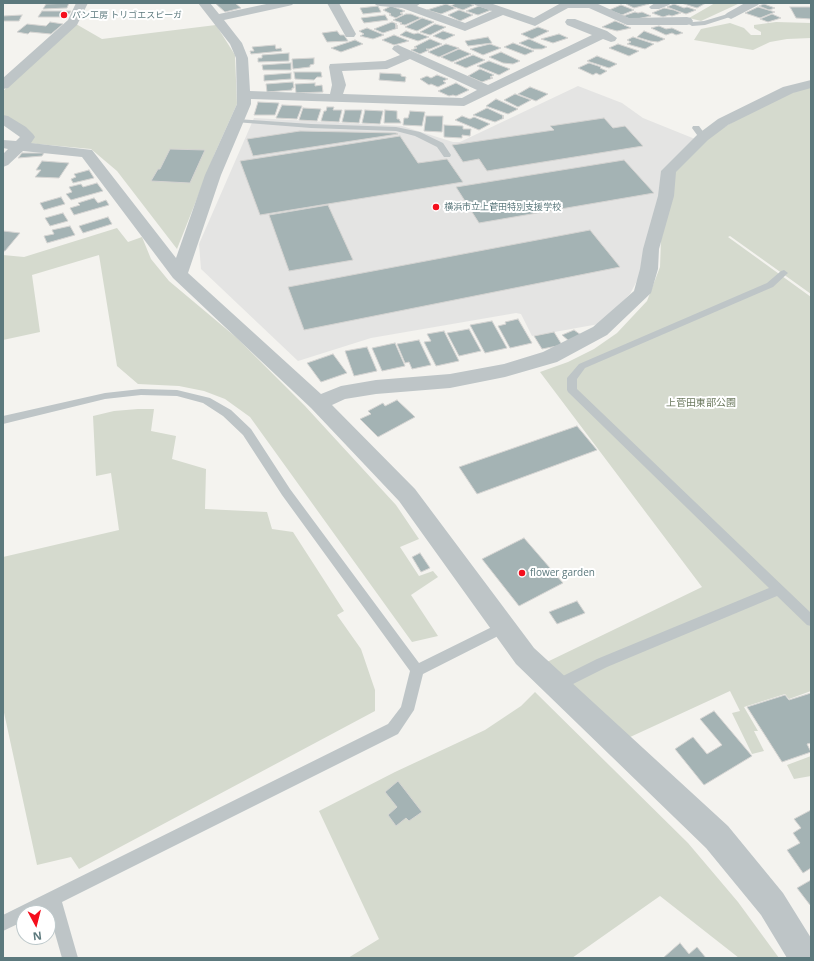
<!DOCTYPE html>
<meta charset="utf-8">
<style>
body{margin:0}
#map{position:relative;width:814px;height:961px;overflow:hidden;background:#f4f3ef;font-family:"Open Sans",sans-serif}
canvas{display:block}
.frame{position:absolute;inset:0;border:4px solid #5c797d;pointer-events:none}
.north{position:absolute;left:16px;top:905px;width:40px;height:40px;box-sizing:border-box;background:#fff;border:1px solid #bec9cb;border-radius:50%;rotate:173deg;font-size:11px;font-weight:700;line-height:16px;text-align:center;color:#5c797d}
.north::after{content:'';display:block;margin:auto;width:14px;height:18px;background:#f50e1d;clip-path:polygon(50% 0,100% 100%,50% 72%,0 100%)}
</style>
<div id="map">
<canvas width="814" height="961"></canvas>
<div class="frame"></div>
<div class="north">N</div>
</div>
<script>
const ctx = document.querySelector('canvas').getContext('2d');
ctx.lineJoin = 'round';
function fillPath(path, color) { ctx.fillStyle = color; ctx.fill(path, 'evenodd'); }
const toPath = rows => new Path2D(rows.map(r => 'M' + r).join(''));
function trace(path, color, width, dash) { ctx.strokeStyle = color; ctx.lineWidth = width; ctx.lineCap = dash ? 'butt' : 'round'; ctx.setLineDash(dash || []); ctx.stroke(path); }
function label(font, color, halo, rows, align = 'center') {
  ctx.font = font + ' "Open Sans","Noto Sans JP",sans-serif'; ctx.lineWidth = 4; ctx.setLineDash([]); ctx.textBaseline = 'middle'; ctx.strokeStyle = halo; ctx.fillStyle = color; for (const [text, x, y, turn = 0] of rows) {
    ctx.save(); ctx.translate(x, y); ctx.rotate((+turn || 0) * Math.PI / 180); ctx.textAlign = isNaN(turn) ? turn : align; if (halo) ctx.strokeText(text, 0, 0); ctx.fillText(text, 0, 0); ctx.restore();
  }
}
const built = toPath([
 [578,86,622,103,643,118,695,139,640,275,630,294,599,324,532,336,521,314,516,313,371,338,298,361,201,269,199,244,254,118,402,126,453,142,460,142]
]);
const green = toPath([
 [715,3,740,3,701,21,689,18],
 [776,22,811,23,811,38,787,39,770,42,753,50,694,40,701,29,730,23,744,28,751,35,761,35,761,32,754,28,754,25],
 [76,24,102,39,216,25,235,55,237,104,215,153,177,249,117,171,91,149,27,143,32,136,3,115,3,91],
 [811,86,811,294,730,236,728,237,811,297,811,691,789,699,785,694,744,707,758,731,754,731,764,751,752,754,732,713,740,711,730,691,628,738,547,662,702,587,540,372,568,362,594,349,617,333,647,301,660,267,661,239,672,172,701,141,766,102],
 [117,228,128,242,142,237,151,259,169,281,237,338,305,406,396,505,419,539,400,547,419,576,433,571,438,577,411,595,438,636,412,642,250,417,225,399,204,391,179,386,138,384,117,366,99,255,32,275,40,332,3,340,3,255,24,257],
 [138,409,154,409,151,431,176,436,172,459,206,469,205,509,267,512,272,529,293,532,344,611,337,615,361,649,375,690,375,711,79,869,71,857,37,865,3,708,3,557,119,530,111,473,96,476,93,416,114,411],
 [535,692,688,843,738,902,779,958,739,958,660,896,572,958,348,958,379,939,319,811,395,772,485,730,521,706],
 [811,756,811,776,794,779,787,765]
]);
const building = toPath([
 [69,3,67,8,43,9,46,4,69,3],
 [226,3,235,3,241,8,225,12,216,4,226,3],
 [456,3,468,3,474,5,463,10,451,6,456,3],
 [629,3,648,3,649,4,634,8,626,4,629,3],
 [681,3,706,3,697,8,681,3],
 [446,4,456,8,441,14,427,10,446,4],
 [674,4,684,8,687,7,696,10,686,14,667,7,674,4],
 [764,4,775,8,769,10,759,6,764,4],
 [621,5,634,10,622,15,609,10,621,5],
 [378,6,381,12,363,14,360,8,378,6],
 [391,6,405,11,400,13,403,14,396,18,389,15,391,14,383,10,391,6],
 [479,6,491,10,478,15,466,11,479,6],
 [758,7,775,12,760,18,745,13,758,7],
 [790,7,811,7,811,19,796,18,790,7],
 [664,8,674,10,681,13,672,16,669,15,663,17,652,13,664,8],
 [459,10,473,15,460,21,448,15,459,10],
 [42,11,71,11,67,17,38,17,42,11],
 [635,12,638,13,642,12,651,16,632,20,623,16,635,12],
 [406,14,411,14,421,18,405,25,400,24,402,23,393,20,406,14],
 [772,14,781,18,768,22,760,19,772,14],
 [22,15,19,21,3,21,3,16,22,15],
 [385,15,388,20,364,23,361,18,385,15],
 [422,18,434,22,417,31,405,27,422,18],
 [615,21,625,25,624,25,631,28,617,31,602,27,615,21],
 [50,22,63,24,51,34,30,32,28,34,17,32,27,24,46,26,50,22],
 [392,22,397,24,395,25,398,26,395,27,398,28,383,33,374,29,392,22],
 [435,24,446,27,430,35,420,32,435,24],
 [659,26,666,29,672,28,683,33,676,35,672,33,666,35,651,28,659,26],
 [538,27,549,31,532,39,521,34,538,27],
 [367,28,384,35,373,39,360,36,364,34,359,31,367,28],
 [337,31,340,35,344,35,348,41,327,42,322,33,337,31],
 [406,31,414,34,418,33,429,37,418,41,400,35,406,31],
 [443,31,455,35,444,40,433,36,443,31],
 [644,31,665,39,658,42,650,41,637,37,644,31],
 [559,34,568,38,553,43,541,39,559,34],
 [394,35,409,41,394,45,382,40,394,35],
 [488,37,492,43,468,46,465,41,488,37],
 [633,37,654,44,645,49,627,44,631,42,627,40,633,37],
 [430,39,442,44,430,49,426,49,429,50,420,54,411,50,417,48,414,47,430,39],
 [529,39,547,47,542,49,533,49,519,43,529,39],
 [355,40,363,44,341,52,331,48,355,40],
 [513,43,534,51,525,55,504,47,513,43],
 [446,44,459,48,439,57,428,52,446,44],
 [490,44,501,48,483,55,470,49,490,44],
 [618,44,639,51,629,56,609,48,618,44],
 [275,45,276,49,281,48,282,51,251,54,250,51,254,51,252,47,275,45],
 [459,49,471,54,452,62,441,57,459,49],
 [501,52,520,61,513,64,503,63,489,57,501,52],
 [289,53,289,61,258,62,258,58,262,58,262,55,289,53],
 [473,55,485,60,466,68,454,63,473,55],
 [597,56,610,61,617,64,609,68,587,61,597,56],
 [314,58,314,64,310,65,310,67,293,69,292,59,314,58],
 [489,61,510,69,499,75,477,66,489,61],
 [291,63,291,70,263,70,262,65,291,63],
 [589,63,601,67,600,68,607,71,600,75,596,73,593,75,578,68,589,63],
 [480,69,494,75,490,77,493,78,482,82,468,76,480,69],
 [294,72,321,72,322,77,317,77,314,80,295,79,294,72],
 [291,73,291,79,264,81,264,75,291,73],
 [380,73,401,74,401,76,406,77,405,82,379,80,380,73],
 [437,75,448,79,443,81,446,83,438,87,431,84,429,85,420,79,427,76,431,78,437,75],
 [293,82,294,88,292,88,292,90,267,92,266,84,293,82],
 [315,83,315,86,322,85,323,92,296,93,295,84,315,83],
 [456,83,469,90,456,96,453,95,449,96,438,91,456,83],
 [530,87,548,94,536,101,518,94,530,87],
 [515,94,531,100,518,107,504,100,515,94],
 [496,99,518,109,508,114,486,106,496,99],
 [258,102,279,103,275,115,254,115,258,102],
 [282,105,302,106,297,119,276,118,282,105],
 [327,107,334,107,333,110,342,110,339,122,321,121,324,111,326,111,327,107],
 [303,108,321,109,317,121,299,120,303,108],
 [487,108,504,116,502,117,504,118,495,122,473,115,487,108],
 [345,110,362,110,359,123,342,122,345,110],
 [365,110,383,111,380,124,362,123,365,110],
 [385,110,397,111,397,119,399,119,401,123,384,123,385,110],
 [410,111,425,112,422,126,403,125,404,118,408,118,410,111],
 [426,116,443,116,442,132,424,131,426,116],
 [462,116,470,119,474,117,490,124,479,130,455,120,462,116],
 [604,118,613,128,625,126,643,146,487,171,479,159,463,162,452,145,554,130,550,126,604,118],
 [444,125,463,126,463,129,471,129,470,136,462,135,462,138,444,137,444,125],
 [300,131,396,133,398,134,253,156,247,139,300,131],
 [400,136,418,163,447,159,463,182,260,215,240,161,400,136],
 [170,149,205,150,190,183,151,181,158,169,160,169,170,149],
 [22,153,44,153,42,156,18,158,22,153],
 [624,160,654,193,479,223,456,187,624,160],
 [42,161,69,163,59,178,35,177,41,170,36,170,42,161],
 [89,170,94,178,73,183,71,179,76,177,74,174,89,170],
 [97,183,103,191,71,200,66,194,72,192,69,187,81,184,83,187,97,183],
 [61,197,65,204,44,210,40,203,61,197],
 [94,198,98,203,106,200,109,205,74,215,70,208,80,205,78,203,94,198],
 [328,205,353,260,289,271,269,215,328,205],
 [63,213,68,221,50,226,45,218,63,213],
 [108,217,112,224,83,233,79,226,108,217],
 [70,226,75,235,47,243,44,236,54,234,52,230,70,226],
 [590,230,620,267,304,330,288,287,590,230],
 [3,231,20,233,5,251,3,251,3,231],
 [518,319,532,343,510,348,498,326,506,324,505,322,518,319],
 [492,321,507,348,485,353,470,325,492,321],
 [469,329,481,351,459,356,447,333,469,329],
 [574,330,581,335,569,341,562,335,574,330],
 [444,331,459,361,436,366,424,342,431,341,427,334,444,331],
 [554,332,562,345,542,349,534,336,554,332],
 [419,340,431,365,412,369,409,362,405,363,397,344,419,340],
 [395,343,405,366,382,371,372,348,395,343],
 [367,347,377,371,354,376,345,351,367,347],
 [333,354,347,373,321,382,307,363,333,354],
 [397,400,415,417,378,437,360,419,371,414,368,411,383,403,385,406,397,400],
 [577,426,597,450,477,494,459,467,577,426],
 [524,538,563,583,519,606,482,559,524,538],
 [420,553,430,568,421,572,412,557,420,553],
 [577,601,585,613,557,624,549,612,577,601],
 [811,693,811,743,807,744,811,752,782,762,747,707,785,695,789,700,811,693],
 [714,711,752,756,704,785,675,749,693,737,707,754,722,745,700,719,714,711],
 [398,781,422,812,409,821,406,818,396,826,388,815,397,807,385,792,398,781],
 [811,810,811,868,803,873,787,850,800,843,793,833,801,828,794,819,811,810],
 [811,880,811,905,810,905,797,888,811,880],
 [680,943,689,954,697,947,706,958,663,958,680,943]
]);
const lane = toPath([
 [731,13,734,15,733,16,705,25,692,26,684,21,687,19,693,22,704,21,731,13],
 [237,119,311,124,396,127,420,132,443,143,451,155,450,157,444,157,437,147,415,136,396,131,311,128,235,122,233,121,237,119],
 [693,126,699,126,707,137,706,139,700,139,692,128,693,126],
 [784,270,788,273,773,287,585,368,577,379,577,389,811,613,811,626,807,625,777,596,607,667,561,690,556,692,551,690,549,686,551,682,597,659,769,588,568,392,567,390,567,378,579,364,767,283,781,271,784,270],
 [141,389,177,390,210,398,231,410,251,429,290,489,419,663,500,623,504,622,508,623,510,627,508,631,423,674,414,710,398,734,62,902,78,958,62,958,48,909,40,913,24,913,24,921,3,931,3,915,388,724,401,707,410,671,282,495,243,435,223,416,203,403,177,396,141,395,105,399,3,424,3,416,105,393,141,389]
]);
const street = toPath([
 [76,3,88,3,77,25,8,88,3,89,3,78,68,20,76,3],
 [198,3,210,3,219,14,271,3,294,3,292,5,288,6,224,20,242,43,248,58,250,91,330,94,332,85,329,67,330,64,385,61,400,55,392,49,394,46,398,45,488,85,592,35,567,25,565,22,567,19,575,19,607,31,617,38,615,41,611,42,603,39,464,106,251,99,251,104,221,175,188,273,321,394,341,386,376,380,450,374,504,364,543,352,593,327,634,291,640,269,643,249,658,196,661,171,698,134,718,119,783,87,811,80,811,88,793,93,728,125,708,140,676,172,674,196,659,249,658,269,651,293,607,335,557,362,505,377,450,388,376,394,345,399,332,405,415,489,534,648,728,826,783,893,811,938,811,958,787,958,761,915,706,848,516,664,399,501,311,408,173,278,82,157,23,151,8,165,3,167,3,154,8,149,3,148,3,140,16,141,20,137,3,125,3,115,8,116,26,127,33,134,35,137,31,143,92,150,176,258,205,175,237,104,236,58,230,44,198,3],
 [410,59,477,90,462,98,343,94,346,85,342,71,387,69,410,59],
 [327,3,339,3,356,34,354,37,346,37,327,3],
 [374,3,421,3,417,6,465,23,492,11,475,5,473,3,490,3,534,18,561,3,596,3,629,18,687,17,691,18,693,21,691,24,687,25,627,25,589,8,568,8,535,26,503,15,465,31,402,8,380,6,376,5,374,3],
 [655,3,671,3,669,5,659,9,651,9,649,7,655,3],
 [745,3,760,3,758,5,735,17,731,19,727,17,725,15,727,13,745,3]
]);
const markers = [
 [64,15,4,"#f50e1d"],
 [436,207,4,"#f50e1d"],
 [522,573,4,"#f50e1d"]
];
const farPoinames = [
 ["パン工房 トリゴエスピーガ",72,15],
 ["横浜市立上菅田特別支援学校",444,207]
];
const parkNames = [
 ["上菅田東部公園",701,403]
];
const poiNames = [
 ["flower garden",530,573]
];
fillPath(built, '#e4e4e3');
fillPath(green, '#d5dace');
fillPath(building, '#a4b3b4');
trace(building, '#d5d4d2', 1);
fillPath(lane, '#bec5c7');
fillPath(street, '#bec5c7');
for (const [x, y, r, color] of markers) { const dot = new Path2D(); dot.arc(x, y, r, 0, 2 * Math.PI); ctx.fillStyle = color; ctx.fill(dot); trace(dot, '#fff', 1.5); }
label('9px', '#5c797d', '#fff', farPoinames, 'left');
label('10px', '#6c7a5f', '#fff', parkNames);
label('10px', '#5c797d', '#fff', poiNames, 'left');
</script>
